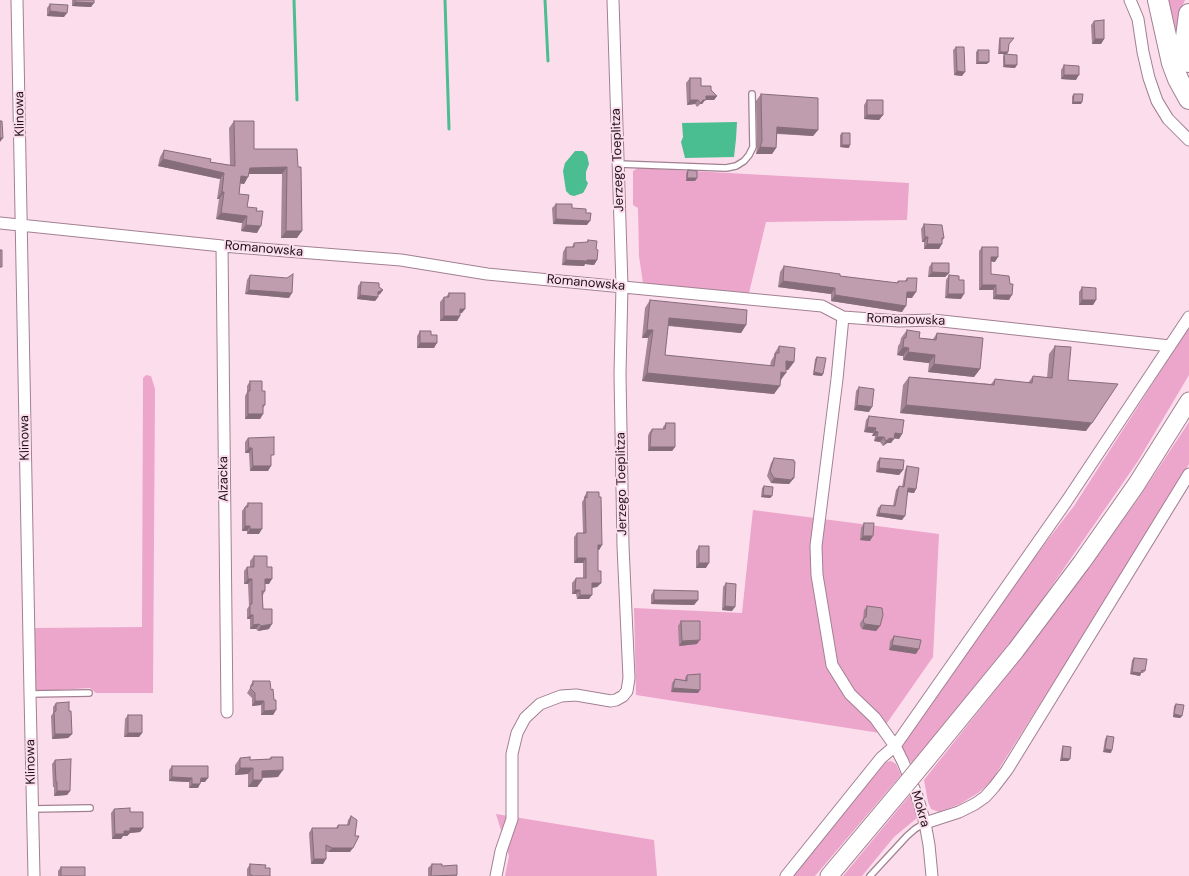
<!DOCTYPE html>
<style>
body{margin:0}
canvas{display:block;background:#fcddec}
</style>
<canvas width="1189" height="876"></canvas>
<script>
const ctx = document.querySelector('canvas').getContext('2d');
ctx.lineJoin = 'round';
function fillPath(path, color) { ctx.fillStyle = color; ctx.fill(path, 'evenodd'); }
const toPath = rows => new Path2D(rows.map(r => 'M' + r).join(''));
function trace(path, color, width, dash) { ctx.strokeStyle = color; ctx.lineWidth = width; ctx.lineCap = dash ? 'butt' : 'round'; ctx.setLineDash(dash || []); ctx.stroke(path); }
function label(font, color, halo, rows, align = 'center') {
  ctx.font = font + ' "DM Sans",sans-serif'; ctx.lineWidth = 4; ctx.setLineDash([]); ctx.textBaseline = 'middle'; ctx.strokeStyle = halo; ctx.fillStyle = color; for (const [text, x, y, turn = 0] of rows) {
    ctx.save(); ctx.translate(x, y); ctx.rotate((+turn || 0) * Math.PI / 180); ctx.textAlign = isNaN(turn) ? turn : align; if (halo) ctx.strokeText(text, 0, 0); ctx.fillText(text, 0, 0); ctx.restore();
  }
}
const green = toPath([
 [1166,0,1185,0,1181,9,1178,33,1174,33],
 [638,168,909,183,907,220,766,222,749,293,643,283,639,256,638,208,633,205,633,171],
 [1189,327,1189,375,1138,461,1029,619,912,764,901,747,1023,572,1074,506],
 [146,375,151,376,155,389,153,693,96,693,90,688,40,691,34,689,32,628,142,627,143,378],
 [1189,422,1189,464,1163,509,990,783,978,793,960,804,939,812,931,809,928,802,924,780,1035,640,1138,499],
 [753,510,939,534,933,657,880,733,636,695,634,608,742,613],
 [891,761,896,764,901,775,815,876,792,876,886,762],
 [910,795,917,818,894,837,862,876,843,876],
 [496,814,654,840,657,876,505,876,509,856]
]);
const water = toPath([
 [737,122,736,139,734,157,685,158,681,142,683,137,682,123],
 [575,151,583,151,587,155,589,164,586,172,586,180,588,183,586,188,583,193,574,196,570,195,566,191,563,171,565,163]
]);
const stream = toPath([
 [294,0,297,100],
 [445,0,449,129],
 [545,0,548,61]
]);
const lane = toPath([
 [619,164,726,168,736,166,744,161,749,155,753,147,752,94],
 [30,694,89,693],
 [32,809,90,808],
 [870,876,907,836,915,829,925,823]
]);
const street = toPath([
 [17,0,30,694,34,876],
 [1130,0,1138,19,1143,52,1149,78,1157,101,1168,119,1189,140],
 [0,223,222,246,401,260,487,274,822,306,843,317,899,321,933,320,1170,346],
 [222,246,227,712],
 [843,317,837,379,816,546,817,575,832,665,850,694,875,718,895,746,903,762,917,796,925,823,929,845,932,876],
 [925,823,959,812,975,804,985,797,994,787,1007,770,1189,474],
 [496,876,501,851,512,819,512,754,517,733,525,718,540,704,561,696,576,695,611,701,616,700,623,696,627,691,629,678,623,546,620,374,622,286,613,0],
 [786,876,881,758,895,746,1066,502,1189,317]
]);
const primary = toPath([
 [926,760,1016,650,1082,562,1136,485,1189,401],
 [829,876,902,789]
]);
const highway = toPath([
 [1158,0,1172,63,1178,79,1189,99],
 [1189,14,1186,37,1186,53,1189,62]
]);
const primaryBridge = toPath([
 [902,789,926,760]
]);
const wall = toPath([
 [72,0,94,0,91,7,72,6],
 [50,4,64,17,47,16,47,8],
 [1094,21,1104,39,1101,44,1092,44,1091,25],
 [1000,38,1009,44,1008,52,1007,54,998,54,999,40],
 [956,47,962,76,954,75,953,50],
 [978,50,987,64,976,64,976,52],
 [1004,54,1015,68,1003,67,1003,57],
 [1064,65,1076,80,1061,79,1061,70],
 [690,78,701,86,711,90,717,96,714,100,705,100,702,104,700,104,697,107,695,104,687,105,686,83],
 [761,94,818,130,813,136,777,134,776,148,772,154,756,154,757,147,756,101],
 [1074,94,1081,104,1072,104,1072,96],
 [867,100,883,115,879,120,864,119,864,105],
 [234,121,254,149,297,149,297,238,281,238,282,174,249,174,244,184,240,183,239,194,247,207,257,233,241,231,242,223,216,219,219,199,217,199,220,179,158,166,160,157,164,150,210,162,230,165,229,128],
 [842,133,849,148,840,147,840,135],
 [688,170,697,178,695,181,686,181,686,173],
 [556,204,586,213,587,225,553,224,552,208],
 [924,224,944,238,942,241,939,249,924,249,924,242,922,242,921,229],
 [588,240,596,249,597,260,594,265,585,264,584,266,562,265,563,252,566,247,572,247,574,243,586,243],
 [982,247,995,262,991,261,991,274,1009,300,993,299,993,290,979,290,979,251],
 [932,263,949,273,945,277,928,277,929,267],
 [784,266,840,276,897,283,898,281,905,281,907,278,912,298,906,298,902,312,831,301,831,294,778,287,780,272],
 [250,275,289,298,245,294,247,280],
 [949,275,959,280,961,299,945,298,946,280],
 [361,282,379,287,383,290,380,294,378,295,378,297,375,301,357,299,358,286],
 [1082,287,1096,300,1093,305,1079,305,1079,292],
 [449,293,462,313,460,313,460,316,457,321,440,321,440,302,444,297,446,297],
 [650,300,746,325,741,333,668,326,665,355,770,366,771,361,774,356,774,354,779,346,794,362,788,370,786,370,774,394,642,381,648,338,642,338,645,308],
 [907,330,919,338,933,339,937,333,980,369,974,377,928,372,929,363,903,360,903,356,897,355,898,346,900,343,901,338],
 [420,331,431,335,434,348,417,348,417,336],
 [1055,346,1068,380,1086,431,900,413,903,385,909,377,991,384,995,379,1028,383,1033,376,1047,378,1049,354],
 [817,357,822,376,813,375,815,359],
 [250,381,262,391,265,405,263,408,263,414,260,419,245,419,245,396,247,392,247,386],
 [859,387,869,412,854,410,856,391],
 [869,416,902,434,899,439,894,438,891,443,887,443,883,446,880,442,874,441,875,436,872,436,873,433,864,432,866,420],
 [666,423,675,447,672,451,648,451,648,436,649,433,652,429,663,429,663,427],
 [248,438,271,459,268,471,250,471,249,453,245,453,245,442],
 [774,458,794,478,789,484,771,483,767,476,771,463],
 [880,458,903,470,899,475,876,472,877,462],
 [907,466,916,489,914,493,908,492,902,520,876,516,878,508,881,505,893,506,896,490,899,486,902,487,905,470],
 [764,486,772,496,770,498,761,497,762,488],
 [587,492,602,545,599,550,598,550,598,571,601,583,597,587,592,588,589,599,577,599,576,594,572,594,572,583,576,578,583,578,583,563,574,563,574,537,577,533,583,533,582,502,584,499,584,497],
 [248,503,259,534,247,534,247,531,242,531,242,511],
 [864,523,870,541,860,540,861,528],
 [699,546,706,568,696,568,696,551],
 [254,556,267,567,269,584,265,584,265,591,263,595,263,609,269,629,258,631,256,629,250,629,250,619,247,619,247,609,249,606,248,584,244,584,244,571,247,567,250,567,250,561],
 [726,583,732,611,722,610,723,587],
 [654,590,698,600,694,605,651,604,651,595],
 [867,606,880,626,876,631,862,629,860,626,860,623,863,619,864,610],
 [681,621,697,644,679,646,678,626],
 [894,636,916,654,889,650,890,641],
 [1134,658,1145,671,1143,673,1141,673,1140,676,1130,674,1132,660],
 [687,675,698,693,671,692,672,683,675,679,685,680,685,678],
 [253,681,271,690,276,710,273,715,261,715,261,705,252,706,252,698,247,693,250,688,250,686],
 [56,703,69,711,72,734,68,738,52,739,51,716,53,713,53,707],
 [1176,704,1182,716,1180,718,1173,717,1174,706],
 [128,715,142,733,139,737,124,737,125,719],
 [1107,736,1111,753,1103,752,1105,739],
 [1063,746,1070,759,1068,761,1060,761,1062,748],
 [271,757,278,777,262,778,262,780,257,787,248,787,248,774,235,775,235,765,240,758,250,760,269,759],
 [55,760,70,791,67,795,54,796,54,787,53,787,52,764],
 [172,766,205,782,200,782,198,788,189,788,189,782,169,781,169,770],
 [114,809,130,812,143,828,140,832,130,833,127,836,123,836,121,839,112,839,111,813],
 [351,816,350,852,328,852,326,851,326,859,323,864,311,864,309,833,312,828,336,828,338,825,347,825,348,820],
 [250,864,265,868,270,876,247,876,247,869],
 [432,864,442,866,457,875,457,876,428,876,428,868],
 [61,867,85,876,58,876,58,871]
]);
const shadedWall = toPath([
 [75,2,94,3,91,7,72,6],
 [50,11,67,13,64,17,47,16],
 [1095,39,1104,39,1101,44,1092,44],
 [1000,52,1008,52,1007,54,998,54],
 [978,62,989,62,987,64,976,64],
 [1005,65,1017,65,1015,68,1003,67],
 [957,71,965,72,962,76,954,75],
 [1064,75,1079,75,1076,80,1061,79],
 [706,96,717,96,714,100,705,100,702,104,700,104,697,107],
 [690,100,698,100,695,104,687,105],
 [1073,102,1082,102,1081,104,1072,104],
 [867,115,883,115,879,120,864,119],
 [777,127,818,130,813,136,773,133],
 [0,138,3,138,0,142],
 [842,145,850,145,849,148,840,147],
 [760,147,776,148,772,154,756,154],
 [163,159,224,173,220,179,158,166],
 [287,167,282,174,245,174,250,168],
 [241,176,248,177,244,184,236,183],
 [687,178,697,178,695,181,686,181],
 [222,192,224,192,219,199,217,199],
 [221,213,247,216,242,223,216,219],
 [556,219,590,221,587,225,553,224],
 [246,225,261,226,257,233,241,231],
 [286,231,302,231,297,238,281,238],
 [925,237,928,237,924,242,922,242],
 [927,244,942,244,939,249,924,249],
 [991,257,998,257,995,262,988,261],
 [566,260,597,260,594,265,585,264,584,266,562,265],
 [932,272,949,273,945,277,928,277],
 [783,281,835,288,831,294,778,287],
 [982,285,996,285,993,290,979,290],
 [249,290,292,293,289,298,245,294],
 [383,290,380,294,375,296,378,292],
 [907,292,916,292,912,298,902,298],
 [948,294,964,294,961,299,945,298],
 [360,295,378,297,375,301,357,299],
 [835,295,906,306,902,312,831,301],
 [996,295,1012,295,1009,300,993,299],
 [1082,300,1096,300,1093,305,1079,305],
 [460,309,465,309,462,313,457,314],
 [444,316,460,316,457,321,440,321],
 [669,318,746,325,741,333,663,325],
 [647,330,653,330,648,338,642,338],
 [420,343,437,343,434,348,417,348],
 [903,347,909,348,903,356,897,355],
 [908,352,935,355,929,363,903,360],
 [786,361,794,362,788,370,781,369],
 [934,364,980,369,974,377,928,372],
 [781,372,786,373,780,381],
 [814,372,823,374,822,376,813,375],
 [647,373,780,386,774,394,642,381],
 [857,405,872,407,869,412,854,410],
 [906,405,1092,423,1086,431,900,413],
 [248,414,263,414,260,419,245,419],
 [867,427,876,428,873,433,864,432],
 [875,431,878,432,875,436,872,436],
 [895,433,902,434,899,439,892,438],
 [877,437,884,437,880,442,874,441],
 [890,438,894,439,891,443,887,443,883,446,886,441],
 [650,447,675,447,672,451,648,451],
 [249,448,252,448,249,453,245,453],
 [253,466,271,466,268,471,250,471],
 [879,468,903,470,899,475,876,472],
 [774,478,794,478,789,484,771,483],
 [908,488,916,489,914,493,906,492],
 [763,495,772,496,770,498,761,497],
 [879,513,905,516,902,520,876,516],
 [245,526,250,526,247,531,242,531],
 [250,529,262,529,259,534,247,534],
 [863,536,873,536,870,541,860,540],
 [598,545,602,545,599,550,595,550],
 [577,558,586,558,583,563,574,563],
 [699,563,709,563,706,568,696,568],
 [248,579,252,579,248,584,244,584],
 [265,579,272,579,269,584,262,584],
 [592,583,601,583,597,587,589,588],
 [575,590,580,590,576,594,572,594],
 [580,595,592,595,589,599,577,599],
 [654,600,698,600,694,605,651,604],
 [725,606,735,607,732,611,722,610],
 [250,615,253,615,250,619,247,619],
 [259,624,256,629,250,629,253,625],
 [272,624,269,629,258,631,261,626],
 [865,624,880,626,876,631,862,629],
 [700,640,697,644,679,646,682,641],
 [892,645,919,649,916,654,889,650],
 [1132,672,1141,673,1140,676,1130,674],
 [673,688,700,690,698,693,671,692],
 [255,701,264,701,261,705,252,706],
 [276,710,273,715,261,715,264,711],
 [1174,714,1182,716,1180,718,1173,717],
 [128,733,142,733,139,737,124,737],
 [55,734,72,734,68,738,52,739],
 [1105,749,1112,750,1111,753,1103,752],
 [1062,758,1070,759,1068,761,1060,761],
 [240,768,253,768,248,774,235,775],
 [283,770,278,777,257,778,262,771],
 [172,777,192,778,189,782,169,781],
 [201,778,208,778,205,782,198,782],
 [253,780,262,780,257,787,248,787],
 [192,784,200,784,198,788,189,788],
 [57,791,70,791,67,795,54,796],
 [130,828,143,828,140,832,130,833,127,836,123,836,121,839,112,839,115,834,124,831],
 [332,848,353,848,350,852,328,852],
 [314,859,326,859,323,864,311,864]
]);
const building = toPath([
 [75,0,94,0,94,3,75,2,75,0],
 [50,4,68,5,67,13,50,11,50,4],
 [1104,20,1104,39,1095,39,1094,21,1104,20],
 [1000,38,1014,38,1009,44,1008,52,1000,52,1000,38],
 [956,47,964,47,965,72,957,71,956,47],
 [978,50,989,50,989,62,978,62,978,50],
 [1004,54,1017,55,1017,65,1005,65,1004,54],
 [1064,65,1079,66,1079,75,1064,75,1064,65],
 [690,78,701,78,701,86,711,86,711,90,717,96,706,96,706,100,703,100,701,103,698,100,690,100,690,78],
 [761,94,818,98,818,130,777,127,776,148,760,147,762,141,761,94],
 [1074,94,1083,94,1082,102,1073,102,1074,94],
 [867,100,883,100,883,115,867,115,867,100],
 [0,121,2,121,3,138,0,138,0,121],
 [234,121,254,121,254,149,297,149,298,167,301,167,302,231,286,231,287,167,250,168,248,177,241,176,239,194,249,195,247,207,257,208,256,211,263,211,261,226,246,225,247,216,221,213,224,192,222,192,224,173,163,159,164,150,211,159,210,162,235,166,234,121],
 [842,133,850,133,850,145,842,145,842,133],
 [688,170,697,171,697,178,687,178,688,170],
 [556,204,572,204,572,208,586,209,586,213,591,213,590,221,556,219,556,204],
 [924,224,942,225,944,238,942,238,942,244,927,244,928,237,925,237,924,224],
 [588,240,597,241,596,249,598,250,597,260,587,260,587,261,566,260,566,247,574,247,574,243,588,242,588,240],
 [982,247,998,247,998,257,991,257,991,274,1009,276,1010,284,1013,284,1012,295,996,295,996,285,982,285,982,247],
 [0,250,2,250,2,267,0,267,0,250],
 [932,263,949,263,949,273,932,272,932,263],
 [784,266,840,274,840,276,898,283,898,281,907,281,907,278,917,278,916,292,907,292,906,306,835,295,835,288,783,281,784,266],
 [293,274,292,293,249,290,250,275,287,278,293,274],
 [949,275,959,276,959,280,964,280,964,294,948,294,949,275],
 [361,282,379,283,379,287,383,290,378,292,378,297,360,295,361,282],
 [1082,287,1096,288,1096,300,1082,300,1082,287],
 [449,293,465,293,465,309,460,309,460,316,444,316,444,297,449,297,449,293],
 [650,300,747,310,746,325,669,318,665,355,774,366,776,353,779,353,779,346,795,348,794,362,786,361,786,373,781,372,780,386,647,373,653,330,647,330,650,300],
 [907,330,920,332,919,338,936,340,937,333,983,338,980,369,934,364,935,355,908,352,909,348,903,347,904,338,906,338,907,330],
 [420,331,431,331,431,335,437,335,437,343,420,343,420,331],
 [1055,346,1071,347,1068,380,1118,384,1092,423,906,405,909,377,994,385,995,379,1032,383,1033,376,1052,378,1055,346],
 [817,357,826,358,823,374,814,372,817,357],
 [250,381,262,381,262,391,265,391,265,405,263,405,263,414,248,414,248,391,250,391,250,381],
 [859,387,874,389,872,407,857,405,859,387],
 [869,416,904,420,902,434,895,433,894,439,890,438,886,441,884,437,877,437,878,432,875,431,876,428,867,427,869,416],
 [666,423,675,423,675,447,650,447,651,432,652,432,652,429,665,429,666,423],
 [274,437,274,455,271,455,271,466,253,466,252,448,249,448,248,438,274,437],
 [774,458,794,460,794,462,795,462,794,478,792,478,792,480,774,478,770,471,774,458],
 [880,458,904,460,903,470,879,468,880,458],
 [907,466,919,468,916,489,908,488,905,516,879,513,881,505,895,506,899,486,904,487,907,466],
 [764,486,773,487,772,496,763,495,764,486],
 [587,492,599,492,599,497,601,497,602,545,598,545,598,571,601,571,601,583,592,583,592,595,580,595,580,590,575,590,576,578,586,578,586,558,577,558,577,533,586,533,585,497,587,498,587,492],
 [248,503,262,503,262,529,250,529,250,526,245,526,245,507,248,507,248,503],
 [864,523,874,523,873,536,863,536,864,523],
 [699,546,709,546,709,563,699,563,699,546],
 [254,556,267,556,267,567,272,567,272,579,265,579,265,591,262,591,263,609,272,609,272,624,261,626,259,624,253,625,253,615,250,615,250,604,252,604,252,579,248,579,247,567,254,567,254,556],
 [726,583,736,584,735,607,725,606,726,583],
 [654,590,698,591,698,600,654,600,654,590],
 [867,606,882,608,883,615,880,626,865,624,863,621,864,618,866,617,867,606],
 [681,621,700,621,700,640,682,641,681,621],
 [894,636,921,640,919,649,892,645,894,636],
 [1134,658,1147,659,1145,671,1142,670,1141,673,1132,672,1134,658],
 [700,674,700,690,673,688,675,679,687,681,687,675,700,674],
 [253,681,270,681,271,690,273,689,274,700,276,700,276,710,264,711,264,701,255,701,255,693,250,688,253,685,253,681],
 [69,702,69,711,71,711,72,734,55,734,54,712,56,711,56,703,69,702],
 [1176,704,1184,705,1182,716,1174,714,1176,704],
 [128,715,142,715,142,733,128,733,128,715],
 [1107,736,1114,737,1112,750,1105,749,1107,736],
 [1063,746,1071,747,1070,759,1062,758,1063,746],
 [250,757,250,760,271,759,271,757,283,757,283,770,262,771,262,780,253,780,253,768,240,768,240,758,250,757],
 [71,759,70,791,57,791,57,782,56,782,55,760,71,759],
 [172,766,208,766,208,778,201,778,200,784,192,784,192,778,172,777,172,766],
 [130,808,130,812,143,812,143,828,130,828,130,831,124,831,124,834,115,834,114,809,130,808],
 [351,816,357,820,355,836,359,836,353,848,332,848,326,845,326,859,314,859,312,828,338,828,338,825,349,825,351,816],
 [250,864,266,865,265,868,270,868,270,876,252,876,252,875,250,875,250,864],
 [432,864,442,864,442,866,457,865,457,875,431,876,432,864],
 [61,867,85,867,85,876,61,876,61,867]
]);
const streetNames = [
 ["Klinowa",20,114,-91],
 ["Jerzego Toeplitza",618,160,-92],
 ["Romanowska",264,249,5],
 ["Romanowska",586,283,5],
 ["Romanowska",906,320,2],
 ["Klinowa",25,438,-91],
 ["Alzacka",224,479,-91],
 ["Jerzego Toeplitza",622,484,-91],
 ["Klinowa",31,762,-91],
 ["Mokra",920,809,74]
];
fillPath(green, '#eca5cb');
fillPath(water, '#4abe91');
trace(stream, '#4abe91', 3);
trace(lane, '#a28091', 8);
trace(street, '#a28091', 13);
trace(primary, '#a28091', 19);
trace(highway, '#a28091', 22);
trace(lane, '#fff', 5.5);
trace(street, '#fff', 11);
trace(primary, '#fff', 17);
trace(highway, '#fff', 20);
trace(primaryBridge, '#a28091', 19, []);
trace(primaryBridge, '#fff', 17);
fillPath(wall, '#a48696');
fillPath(shadedWall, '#866d7a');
fillPath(building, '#bf9cae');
trace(building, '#866d7a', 1);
label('13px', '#1e1118', '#fcddec', streetNames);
</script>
